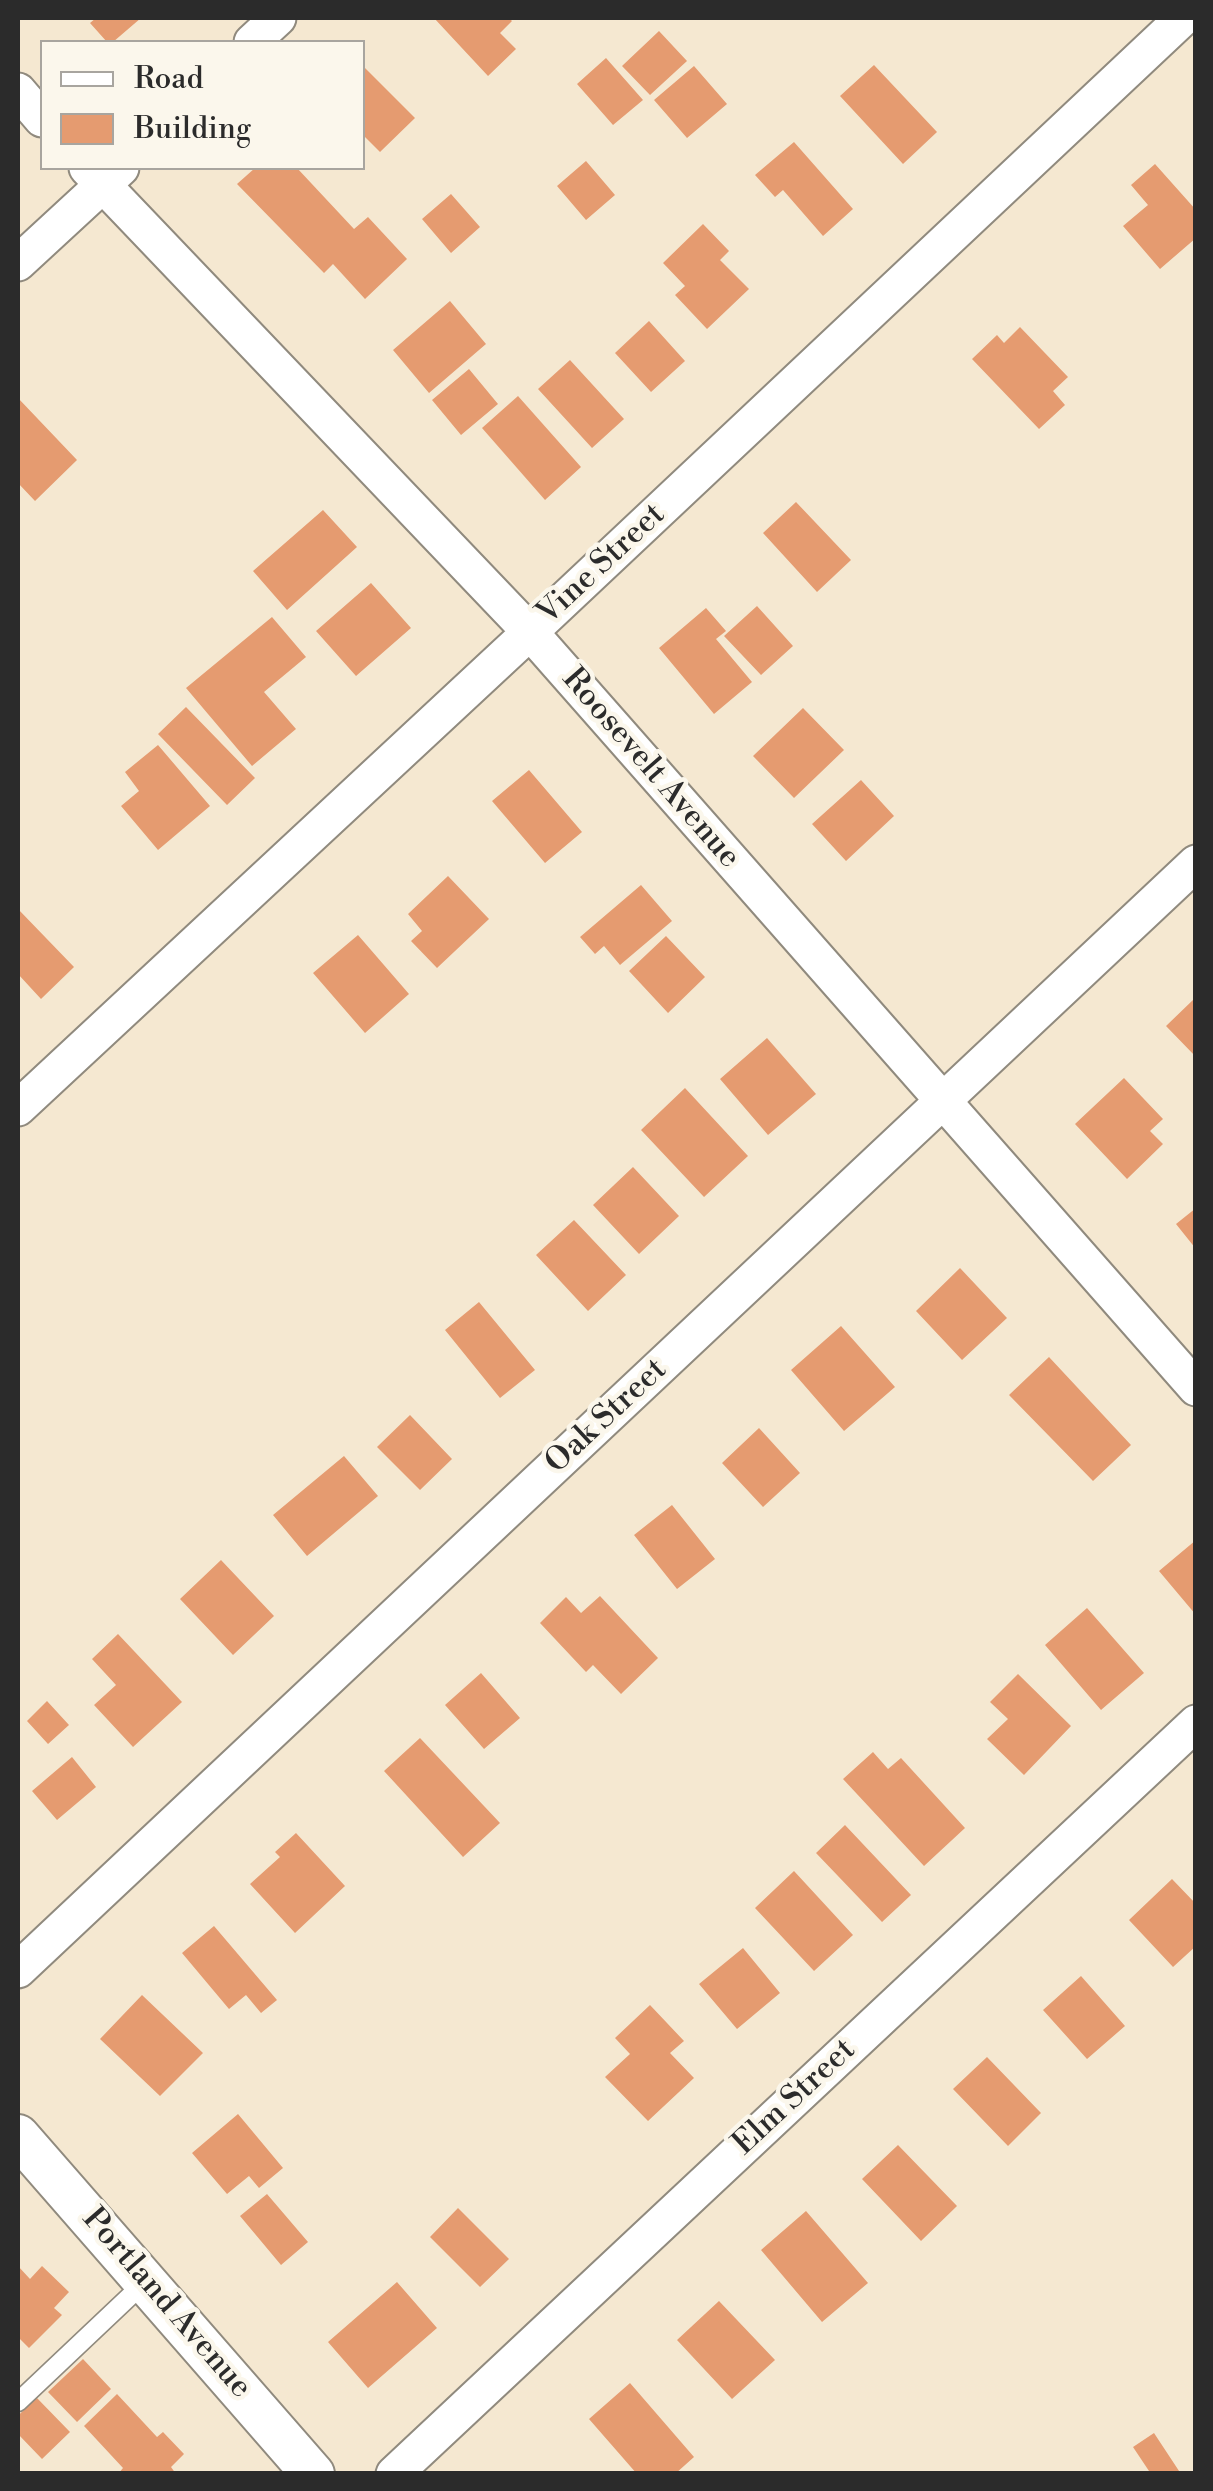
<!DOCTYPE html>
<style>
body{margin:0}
#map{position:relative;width:1213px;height:2491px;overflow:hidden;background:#f5e8d1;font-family:"Libre Bodoni",serif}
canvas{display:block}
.frame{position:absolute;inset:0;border:20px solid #2b2b2b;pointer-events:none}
.legend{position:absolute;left:40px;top:40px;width:325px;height:130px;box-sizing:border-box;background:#fbf7ec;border:2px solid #a8a59f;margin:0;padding:12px 18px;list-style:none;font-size:30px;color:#2b2b2b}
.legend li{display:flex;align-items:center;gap:20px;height:50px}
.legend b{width:50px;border:2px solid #a8a59f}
</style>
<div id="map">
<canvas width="1213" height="2491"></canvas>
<div class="frame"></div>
<ul class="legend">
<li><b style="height:12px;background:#fff"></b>Road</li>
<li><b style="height:28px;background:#e59b70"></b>Building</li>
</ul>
</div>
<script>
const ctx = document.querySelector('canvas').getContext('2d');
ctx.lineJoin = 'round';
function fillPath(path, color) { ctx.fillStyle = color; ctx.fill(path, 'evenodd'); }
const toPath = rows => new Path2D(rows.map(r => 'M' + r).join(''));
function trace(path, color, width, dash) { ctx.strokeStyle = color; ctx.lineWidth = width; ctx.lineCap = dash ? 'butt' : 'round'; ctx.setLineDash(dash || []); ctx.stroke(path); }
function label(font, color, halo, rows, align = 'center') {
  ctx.font = font + ' "Libre Bodoni",serif'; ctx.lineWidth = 9; ctx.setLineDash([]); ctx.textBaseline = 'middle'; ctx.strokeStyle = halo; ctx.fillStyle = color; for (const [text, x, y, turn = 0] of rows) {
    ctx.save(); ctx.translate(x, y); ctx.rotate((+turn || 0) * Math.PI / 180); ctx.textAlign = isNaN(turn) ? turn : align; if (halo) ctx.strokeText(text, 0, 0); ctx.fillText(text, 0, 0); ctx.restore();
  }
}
const building = toPath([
 [96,18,141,18,113,42,107,42,90,23],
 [434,18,509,18,512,21,500,33,516,49,488,76],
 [659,31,687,61,650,95,622,66],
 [606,58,643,100,613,125,577,84],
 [874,65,937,132,903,164,840,96],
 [694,66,727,104,687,138,654,100],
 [365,68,415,118,380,152,362,134],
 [794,142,853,209,823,236,783,190,775,197,755,175],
 [586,161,615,195,586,220,557,186],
 [1155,164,1196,210,1196,238,1160,269,1123,226,1148,205,1131,185],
 [255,168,297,168,354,229,368,217,407,259,365,299,333,264,324,273,237,184],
 [451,194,480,227,451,253,422,219],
 [703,224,729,251,720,260,749,289,707,329,675,295,685,286,663,263],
 [450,301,486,344,429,393,393,350],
 [649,321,685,361,651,392,615,353],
 [1020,327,1068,377,1053,391,1065,405,1039,429,972,359,997,335,1004,343],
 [570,360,624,419,592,448,538,389],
 [469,369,498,404,461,435,432,400],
 [518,396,581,467,545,500,482,428],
 [18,398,77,460,35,501,18,483],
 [796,502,851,560,817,592,763,533],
 [323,510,357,547,287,610,253,571],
 [371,583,411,628,356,676,316,631],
 [757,606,793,646,761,675,724,636],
 [706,608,726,631,716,639,752,682,714,714,659,648],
 [272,617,306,657,264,692,296,729,252,766,186,688],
 [186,707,255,778,227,805,158,734],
 [803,708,844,750,794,798,753,756],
 [158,745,210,806,158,850,121,806,139,791,125,772],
 [529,770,582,832,545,863,492,801],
 [861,780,894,816,846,861,812,824],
 [448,876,489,919,437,968,411,941,422,931,408,914],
 [641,885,672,921,620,965,604,946,595,954,580,937],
 [18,909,74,967,41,999,18,974],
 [358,935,409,994,365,1033,313,973],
 [666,936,705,977,668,1013,629,971],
 [1194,999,1196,1001,1196,1057,1166,1026],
 [767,1038,816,1094,768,1135,720,1079],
 [1124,1078,1163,1119,1150,1131,1163,1144,1127,1179,1075,1124],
 [685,1088,748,1156,704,1197,641,1130],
 [633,1167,679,1216,639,1254,593,1205],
 [1196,1208,1196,1249,1176,1224],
 [574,1220,626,1275,588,1311,536,1255],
 [960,1268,1007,1318,962,1360,916,1311],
 [479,1302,535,1370,500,1398,445,1330],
 [841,1326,895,1387,844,1431,791,1370],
 [1049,1357,1131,1445,1093,1481,1009,1395],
 [410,1415,452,1459,420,1490,377,1447],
 [759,1428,800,1473,763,1507,722,1463],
 [344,1456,378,1496,307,1556,273,1515],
 [672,1505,715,1559,677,1589,634,1535],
 [1196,1540,1196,1615,1159,1571],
 [221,1560,274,1616,233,1655,180,1599],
 [600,1596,658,1658,621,1694,593,1665,586,1672,540,1623,566,1597,581,1613],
 [1087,1608,1144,1673,1101,1710,1045,1645],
 [118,1634,182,1702,133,1747,94,1705,116,1685,92,1659],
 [481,1673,520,1718,484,1749,445,1705],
 [1018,1674,1071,1726,1024,1775,987,1739,1008,1719,990,1702],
 [47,1701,69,1725,48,1744,27,1721],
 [420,1738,500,1823,463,1857,384,1771],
 [873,1752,888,1769,901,1758,965,1828,924,1866,843,1779],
 [72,1757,96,1787,57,1820,32,1791],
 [845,1825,911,1895,882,1922,816,1853],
 [296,1833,345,1886,295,1933,250,1884,280,1857,275,1852],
 [794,1871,853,1935,814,1971,755,1908],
 [1172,1879,1196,1904,1196,1946,1173,1967,1129,1920],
 [214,1926,277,2000,261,2013,246,1995,229,2009,182,1953],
 [743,1948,780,1993,737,2029,699,1984],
 [1081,1976,1125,2026,1087,2059,1043,2010],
 [142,1995,203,2053,160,2096,100,2039],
 [650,2005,684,2041,670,2053,694,2078,648,2121,605,2077,630,2054,615,2038],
 [987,2057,1041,2113,1008,2146,953,2089],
 [238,2114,283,2168,259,2188,249,2176,227,2194,192,2153],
 [898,2145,957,2206,921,2241,862,2179],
 [267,2194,308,2242,281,2265,240,2216],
 [458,2208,509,2259,480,2287,430,2237],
 [806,2211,868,2283,822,2322,761,2250],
 [18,2266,30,2279,42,2266,69,2292,54,2308,62,2315,29,2348,18,2337],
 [397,2282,437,2328,368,2388,328,2342],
 [719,2301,775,2360,732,2399,677,2340],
 [83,2359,111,2389,77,2422,48,2392],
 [630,2383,694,2457,675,2474,637,2474,589,2419],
 [117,2394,157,2437,163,2432,184,2454,171,2467,176,2474,118,2474,123,2468,84,2426],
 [36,2397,70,2432,42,2459,18,2434,18,2416],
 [1154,2433,1181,2474,1151,2474,1133,2447]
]);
const service = toPath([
 [18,2402,146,2281]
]);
const minor = toPath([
 [252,42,278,18],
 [18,91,42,119],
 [87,168,530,632,1196,1388],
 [18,263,121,168],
 [18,1108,530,632,1183,18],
 [18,1970,1196,863],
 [394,2474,1196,1723]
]);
const tertiary = toPath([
 [18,2136,313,2474]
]);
const streetNames = [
 ["Vine Street",602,565,-43],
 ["Roosevelt Avenue",650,769,49],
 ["Oak Street",607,1417,-43],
 ["Elm Street",795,2098,-43],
 ["Portland Avenue",166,2304,49]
];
fillPath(building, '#e59b70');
trace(service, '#908a7e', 21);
trace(minor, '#908a7e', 39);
trace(tertiary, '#908a7e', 46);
trace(service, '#fff', 18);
trace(minor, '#fff', 35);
trace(tertiary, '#fff', 42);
label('32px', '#2b2b2b', '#fbf7ec', streetNames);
</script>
